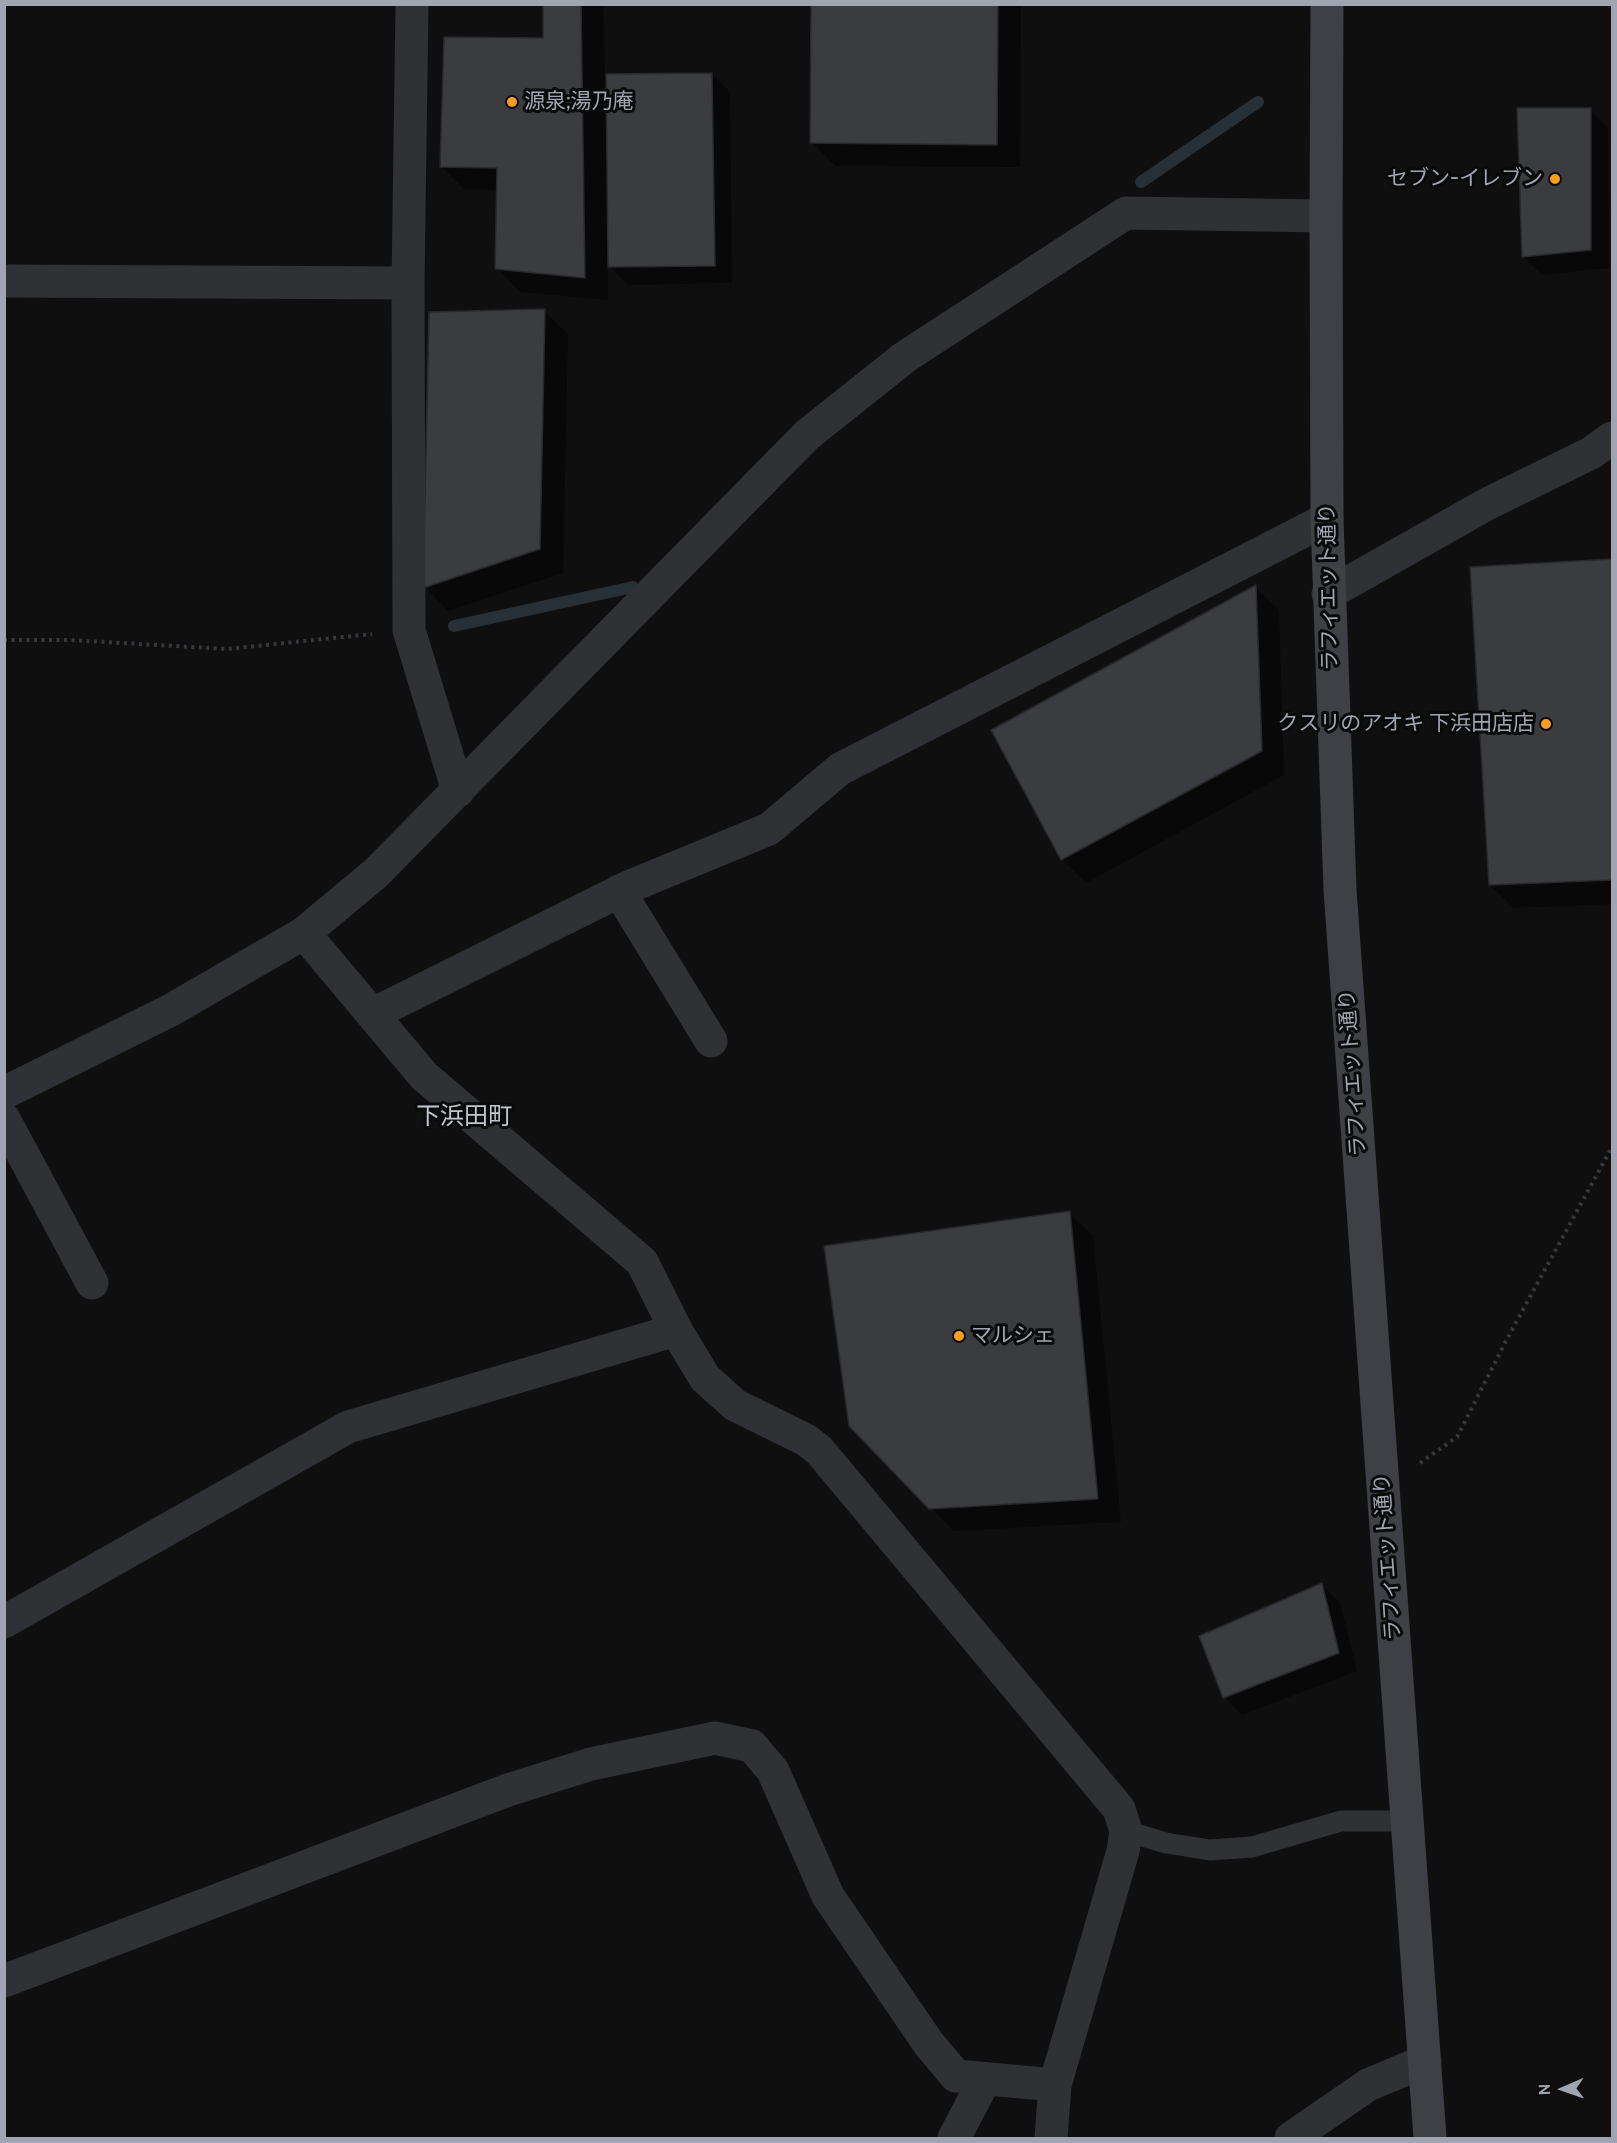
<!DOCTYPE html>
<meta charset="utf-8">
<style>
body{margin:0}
#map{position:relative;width:1617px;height:2143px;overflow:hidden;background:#0f0f10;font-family:Cabin,sans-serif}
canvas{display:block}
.frame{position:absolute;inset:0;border:6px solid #9fa6b2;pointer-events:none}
.north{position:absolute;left:1533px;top:2059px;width:60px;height:60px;-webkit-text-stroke:4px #0a0a0b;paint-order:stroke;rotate:268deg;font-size:16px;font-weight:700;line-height:24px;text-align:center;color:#9fa6b2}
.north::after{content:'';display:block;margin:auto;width:21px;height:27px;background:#9fa6b2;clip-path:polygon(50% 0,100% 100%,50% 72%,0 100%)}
</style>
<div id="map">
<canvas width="1617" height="2143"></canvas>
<div class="frame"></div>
<div class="north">N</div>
</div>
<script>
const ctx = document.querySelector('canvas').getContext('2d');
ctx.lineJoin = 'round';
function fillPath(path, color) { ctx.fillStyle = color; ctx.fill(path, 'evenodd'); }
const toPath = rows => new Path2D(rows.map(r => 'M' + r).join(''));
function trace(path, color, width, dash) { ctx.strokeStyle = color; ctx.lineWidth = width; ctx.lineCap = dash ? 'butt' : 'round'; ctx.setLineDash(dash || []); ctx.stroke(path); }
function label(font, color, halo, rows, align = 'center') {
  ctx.font = font + ' Cabin,"Noto Sans JP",sans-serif'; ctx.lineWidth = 6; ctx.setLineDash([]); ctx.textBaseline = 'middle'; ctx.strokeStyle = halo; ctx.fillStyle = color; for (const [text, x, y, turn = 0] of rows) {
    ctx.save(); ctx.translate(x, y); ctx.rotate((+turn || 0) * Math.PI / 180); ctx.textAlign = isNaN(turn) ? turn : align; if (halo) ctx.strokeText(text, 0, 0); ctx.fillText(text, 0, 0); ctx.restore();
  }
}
const shadow = toPath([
 [545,4,603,4,605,76,712,74,730,92,732,283,628,285,608,265,608,300,520,292,497,268,498,190,465,190,441,166,544,39],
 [813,4,1021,4,1020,167,835,166,812,142],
 [1590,110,1608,128,1609,268,1542,275,1524,257],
 [544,311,568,334,563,573,448,611,425,587],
 [1612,559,1612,904,1514,908,1490,885,1471,569],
 [1255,587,1279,610,1284,775,1086,883,1062,859],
 [1069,1213,1093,1236,1121,1522,954,1531,930,1507],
 [1322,1585,1340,1603,1357,1671,1242,1715,1224,1697]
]);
const stream = toPath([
 [1141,182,1258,102],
 [454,626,633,587]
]);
const building = toPath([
 [543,4,581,4,585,278,495,269,497,168,440,167,444,37,543,38,543,4],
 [811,4,998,4,997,145,810,143,811,4],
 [712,73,715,266,608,267,606,74,712,73],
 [1517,108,1591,108,1591,250,1522,257,1517,108],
 [545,309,540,549,423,588,429,312,545,309],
 [1612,559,1612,880,1489,885,1470,567,1612,559],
 [1256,585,1262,751,1061,860,991,730,1256,585],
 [1070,1211,1098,1499,929,1509,849,1426,824,1246,1070,1211],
 [1322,1583,1339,1653,1223,1698,1199,1636,1322,1583]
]);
const path = toPath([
 [4,640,69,640,227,649,372,634],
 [1420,1463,1457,1437,1507,1339,1612,1147]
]);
const lane = toPath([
 [1126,1831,1166,1843,1210,1850,1252,1847,1341,1821,1406,1821]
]);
const street = toPath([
 [412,4,408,283,409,630,458,791],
 [4,281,408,283],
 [1328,594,1487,504,1591,453,1612,438],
 [619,891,711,1041],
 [304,933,424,1076,642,1262,676,1330,705,1378,735,1405,806,1440,819,1450,1119,1809,1126,1831,1123,1851,1055,2085,1051,2138],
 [373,1014,626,888,769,829,840,769,1327,519],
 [4,1093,171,1010,304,933,376,873,807,435,905,357,1126,213,1326,216],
 [4,1119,92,1283],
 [4,1622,348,1427,676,1330],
 [4,1981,508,1790,591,1764,715,1738,752,1746,773,1771,828,1896,929,2044,956,2076,1055,2085],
 [954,2138,985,2079],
 [1291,2138,1368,2085,1425,2061]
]);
const secondary = toPath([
 [1327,4,1326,216,1327,519,1340,890,1430,2138]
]);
const markers = [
 [512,102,6,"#f99f1e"],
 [1555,179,6,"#f99f1e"],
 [1546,724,6,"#f99f1e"],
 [959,1336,6,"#f99f1e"]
];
const poiNames = [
 ["源泉;湯乃庵",524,102],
 ["セブン-イレブン",1543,179,"right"],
 ["クスリのアオキ 下浜田店店",1534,724,"right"],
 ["マルシェ",971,1336]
];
const streetNames = [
 ["ラフィエット通り",1329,587,-91],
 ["ラフィエット通り",1353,1073,-94],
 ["ラフィエット通り",1388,1557,-94]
];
const quarterNames = [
 ["下浜田町",464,1117]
];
fillPath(shadow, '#0007');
trace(stream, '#273036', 12);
fillPath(building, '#3b3c40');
trace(building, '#29292c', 1.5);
trace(path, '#36383c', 4, [3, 4.5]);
trace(lane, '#303135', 21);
trace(street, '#303135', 33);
trace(secondary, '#3e4045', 33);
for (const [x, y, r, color] of markers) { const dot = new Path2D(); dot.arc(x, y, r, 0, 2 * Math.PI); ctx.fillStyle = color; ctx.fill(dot); trace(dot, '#0a0a0b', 2); }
label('21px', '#9fa6b2', '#0a0a0b', poiNames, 'left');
label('21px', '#9fa6b2', '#0a0a0b', streetNames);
label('24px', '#c0c5ce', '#0a0a0b', quarterNames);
</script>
